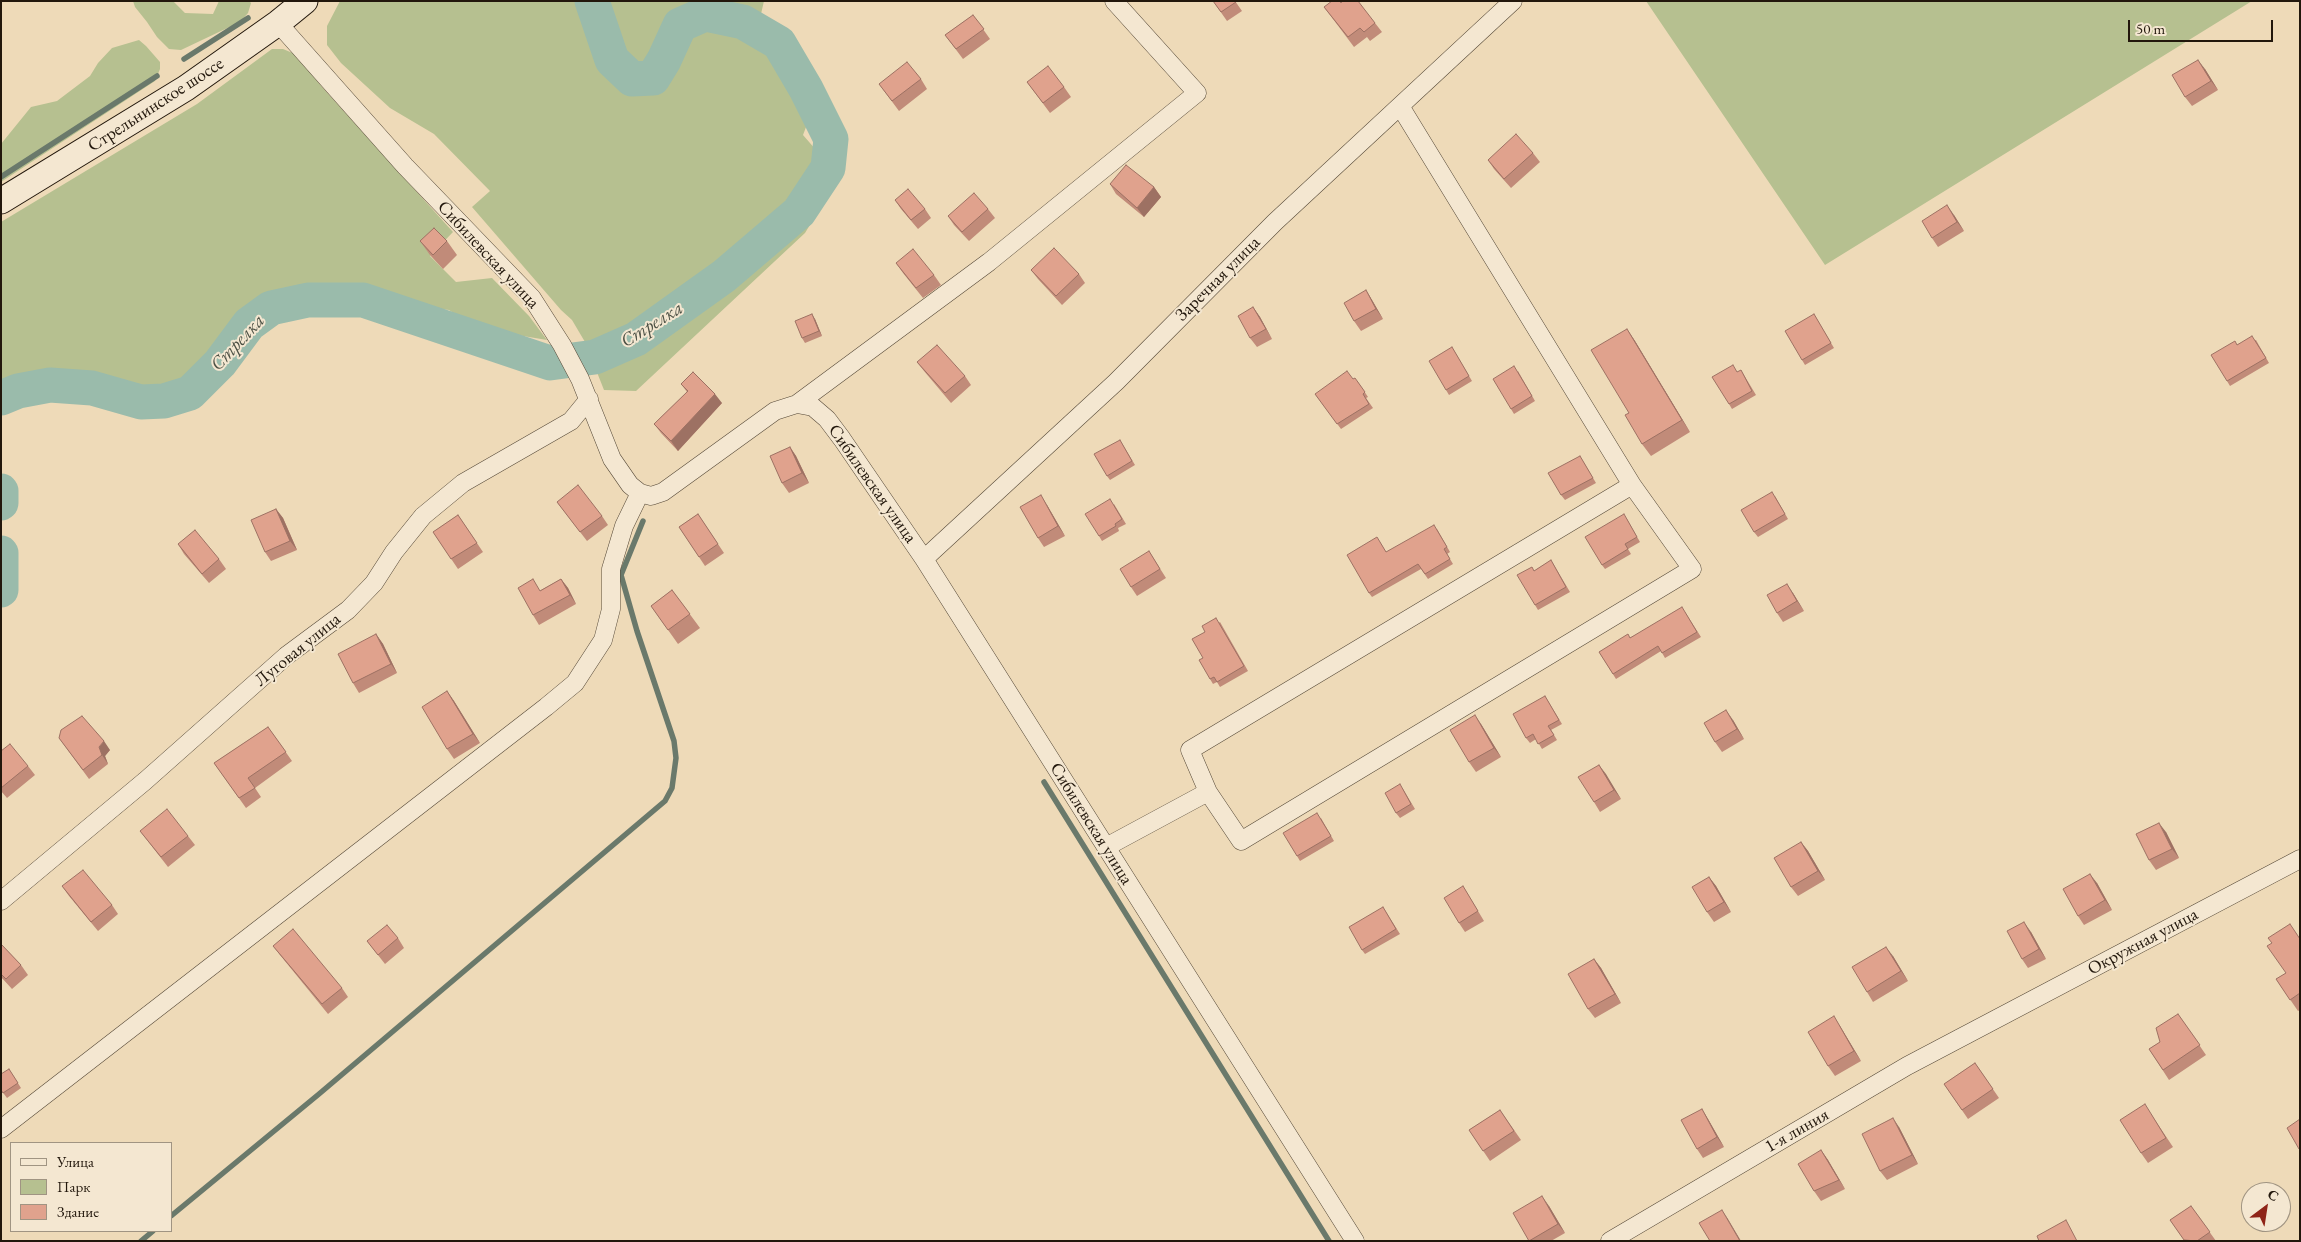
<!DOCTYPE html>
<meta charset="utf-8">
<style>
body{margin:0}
#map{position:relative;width:2301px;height:1242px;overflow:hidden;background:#eedab8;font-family:"EB Garamond",serif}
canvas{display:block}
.frame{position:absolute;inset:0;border:2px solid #22170c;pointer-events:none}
.legend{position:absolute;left:10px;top:1142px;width:162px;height:90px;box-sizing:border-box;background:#f4e7d1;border:1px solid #a09482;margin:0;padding:6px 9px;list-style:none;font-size:15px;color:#22170c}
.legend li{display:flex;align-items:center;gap:10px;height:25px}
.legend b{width:25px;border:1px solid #a09482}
.north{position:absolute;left:2241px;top:1182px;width:50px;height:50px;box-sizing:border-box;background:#f4e7d1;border:1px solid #a09482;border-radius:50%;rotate:31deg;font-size:14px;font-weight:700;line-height:20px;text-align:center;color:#22170c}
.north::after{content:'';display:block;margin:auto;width:18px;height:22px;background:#8f2418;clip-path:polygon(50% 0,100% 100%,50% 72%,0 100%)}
.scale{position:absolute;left:2128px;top:20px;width:145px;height:22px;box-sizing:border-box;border:2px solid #22170c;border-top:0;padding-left:6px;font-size:15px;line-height:18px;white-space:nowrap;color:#22170c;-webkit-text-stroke:4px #f4e7d1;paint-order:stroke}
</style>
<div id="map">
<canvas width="2301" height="1242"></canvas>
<div class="frame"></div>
<ul class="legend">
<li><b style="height:6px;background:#f4e7d1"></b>Улица</li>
<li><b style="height:14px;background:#b6c090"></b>Парк</li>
<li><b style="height:14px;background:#e0a28d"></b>Здание</li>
</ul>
<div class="north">С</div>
<div class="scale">50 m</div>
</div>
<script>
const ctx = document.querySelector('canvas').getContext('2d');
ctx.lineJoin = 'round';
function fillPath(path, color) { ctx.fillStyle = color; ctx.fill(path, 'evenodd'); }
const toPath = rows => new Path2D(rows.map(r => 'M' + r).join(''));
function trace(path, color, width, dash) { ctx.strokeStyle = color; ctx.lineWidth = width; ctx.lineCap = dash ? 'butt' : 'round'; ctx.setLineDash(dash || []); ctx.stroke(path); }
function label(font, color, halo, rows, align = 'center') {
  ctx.font = font + ' "EB Garamond",serif'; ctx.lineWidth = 4; ctx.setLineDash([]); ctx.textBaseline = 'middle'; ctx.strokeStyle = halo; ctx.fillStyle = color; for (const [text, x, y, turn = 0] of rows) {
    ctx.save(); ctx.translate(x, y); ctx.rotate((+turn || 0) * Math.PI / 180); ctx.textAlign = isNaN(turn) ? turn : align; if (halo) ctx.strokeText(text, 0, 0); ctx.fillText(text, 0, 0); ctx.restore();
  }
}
const green = toPath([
 [133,1,173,1,185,13,213,14,219,1,249,1,251,3,248,13,240,22,181,50,169,49,157,37,147,22,135,7],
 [340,1,764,1,761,14,771,45,796,82,811,114,803,135,823,158,819,210,805,233,636,391,604,390,585,342,572,320,561,310,472,207,490,191,434,134,390,108,341,63,327,45,327,26],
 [1646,1,2252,1,1825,265],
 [139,40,146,46,160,62,160,69,155,81,1,182,1,144,31,107,57,101,90,76,98,63,112,48],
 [272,49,283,49,295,54,322,87,453,232,430,256,456,282,492,278,529,316,547,340,523,336,503,330,483,329,468,323,449,310,433,308,424,311,409,308,373,293,350,289,293,292,273,297,253,306,240,320,196,377,177,387,153,392,131,393,87,380,62,379,40,381,1,390,1,222,197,104]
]);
const stream = toPath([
 [184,59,248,18],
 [1,177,157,76],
 [1044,782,1329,1241],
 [171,1216,319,1094,665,801,672,788,676,758,674,741,637,631,621,575,643,521],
 [141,1241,153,1231]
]);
const river = toPath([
 [1,398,18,391,50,385,92,388,141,402,164,401,190,393,220,363,249,324,271,308,308,300,363,300,550,363,595,357,636,339,724,276,799,212,828,168,831,139,806,89,779,43,743,22,705,14,680,25,664,60,653,78,632,79,612,60,592,1],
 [1,491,1,503],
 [1,553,1,590]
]);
const street = toPath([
 [278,23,405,166,532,298,562,345,580,379,612,459,630,485,640,493,651,496,663,492,775,411,797,404,813,407,827,419,842,439,924,559,1355,1241],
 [797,404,989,262,1197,93,1114,1],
 [924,559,1116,382,1275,222,1513,1],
 [1208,792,1241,841,1692,569,1632,485],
 [1106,847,1208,792,1190,750,1632,485,1400,106],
 [1,901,145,781,286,656,348,610,374,583,394,552,423,516,463,483,571,421,589,399],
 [1,1129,546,707,575,683,603,640,611,609,611,569,624,526,640,493],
 [1610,1241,1907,1066,2300,859]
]);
const secondary = toPath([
 [1,201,186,88,278,23,305,1]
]);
const wall = toPath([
 [1213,1,1235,1,1242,11,1227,21],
 [1341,3,1375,23,1382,32,1370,41,1367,37,1354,47,1324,7],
 [973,15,990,39,963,59,945,35],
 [2205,69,2218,90,2192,106,2185,97],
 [921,79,927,89,899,111,879,84],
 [1027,82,1064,87,1071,97,1050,113],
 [1533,153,1540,162,1511,188,1494,169,1488,160],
 [1110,184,1154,187,1161,197,1144,217,1116,194],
 [895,200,925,209,931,218,918,229,901,209],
 [988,209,995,218,969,241,954,225,948,216],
 [1954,215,1964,231,1938,247,1932,238],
 [420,241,447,241,457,255,443,269,430,255],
 [896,263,934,275,941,285,923,298,903,273],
 [1031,270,1079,274,1085,283,1062,305,1038,279],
 [1366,290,1372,300,1383,319,1361,331,1354,321],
 [1253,307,1260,317,1272,339,1257,347,1250,338],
 [1814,314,1834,348,1805,365,1802,360],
 [815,319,822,336,805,343,802,338],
 [1627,329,1635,341,1690,432,1651,456,1642,444,1629,413],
 [2256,340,2269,363,2230,386,2227,381,2238,344],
 [1452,347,1472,381,1449,395,1446,390],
 [917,362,965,376,971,385,951,403,924,371],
 [1741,370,1756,395,1732,409,1729,404,1738,372],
 [1518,371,1535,401,1514,414,1511,409],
 [1353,379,1358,382,1368,397,1366,398,1373,408,1341,429,1315,394],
 [681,384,722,403,678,451,661,433,654,424,687,392],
 [1120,440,1135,465,1110,480,1107,476],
 [790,447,796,456,809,483,789,493,782,483],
 [1580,456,1596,483,1565,500,1561,495],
 [1775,496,1788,519,1758,537,1754,532],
 [557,502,602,516,608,525,587,541],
 [1114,504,1126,524,1118,528,1119,531,1102,541,1099,536],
 [1047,505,1065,536,1044,547,1038,538],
 [276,509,283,518,297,550,271,561,265,552],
 [698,514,724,553,705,566,679,527],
 [458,515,483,552,458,569,433,532],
 [1627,519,1640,542,1628,549,1631,554,1605,569,1602,565],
 [1437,529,1450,552,1447,554,1453,564,1428,579,1421,569,1372,597,1369,593,1380,542,1386,552],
 [178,544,219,559,226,569,209,583,184,554],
 [1149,551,1166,578,1137,596,1131,587],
 [1551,560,1570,592,1538,610,1535,605,1534,571],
 [561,579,568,588,576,604,539,625,533,615,541,590],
 [672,590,700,628,678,644,651,606],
 [1793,593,1804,611,1783,622,1777,613],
 [1685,612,1701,637,1665,658,1661,651,1616,679,1599,652],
 [1220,622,1248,671,1220,687,1217,682,1213,684,1210,679,1203,658,1205,632],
 [376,634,383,644,397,673,359,693,353,683],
 [447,691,454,701,480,743,454,759,447,749],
 [1545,696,1562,724,1551,730,1557,740,1542,749,1536,739,1530,743,1526,738],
 [1733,720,1744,739,1722,752,1715,742],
 [1481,724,1501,757,1476,772,1469,762],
 [268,727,292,761,255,788,261,797,246,808,214,763],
 [59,738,110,750,105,756,108,764,89,779],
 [1,751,28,766,35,775,7,798,1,791],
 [1599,765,1621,799,1600,812,1594,802],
 [1403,789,1415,809,1400,818,1396,813],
 [1321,818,1334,841,1300,861,1297,856],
 [140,831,188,836,195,845,168,867],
 [2166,832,2179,858,2156,870,2149,860],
 [1801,842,1808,851,1825,880,1798,896,1791,887],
 [1709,877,1716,886,1731,912,1714,922,1707,912],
 [2097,883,2112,910,2084,925,2078,916],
 [62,886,112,905,118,914,98,931,69,896],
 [1463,886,1484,921,1465,932,1459,923],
 [1383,907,1400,934,1365,954,1362,950],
 [2031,932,2046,959,2028,968,2022,959],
 [398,938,404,948,385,964,367,941],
 [2300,938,2300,1010,2298,1011,2276,979,2286,973],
 [1,944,21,965,28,975,12,989,1,977],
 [273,946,342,988,348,997,328,1014,280,955],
 [1893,956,1908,981,1873,1002,1867,992],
 [1594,959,1601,968,1621,1003,1595,1018,1588,1009],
 [2178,1014,2206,1055,2169,1080,2149,1049,2160,1042],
 [1840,1026,1861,1061,1835,1076,1828,1066],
 [1975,1063,1999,1098,1968,1119,1944,1084],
 [9,1069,21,1088,7,1098,1,1090],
 [1702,1109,1708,1119,1724,1147,1703,1158,1697,1149],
 [1500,1110,1521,1140,1490,1161,1469,1130],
 [2151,1114,2173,1147,2148,1163,2141,1153],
 [1899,1127,1918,1164,1887,1180,1880,1171],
 [1821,1150,1828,1160,1845,1189,1821,1201,1814,1191],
 [1549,1206,1565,1233,1551,1241,1529,1241],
 [2191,1206,2216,1241,2185,1241,2170,1220]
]);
const shadedWall = toPath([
 [2198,60,2205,69,2218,90,2211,81],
 [1154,187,1161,197,1144,217,1137,208],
 [1947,205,1954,215,1964,231,1957,222],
 [1366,290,1372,300,1383,319,1376,309],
 [1253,307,1260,317,1272,339,1266,329],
 [812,314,815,319,822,336,819,331],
 [1627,329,1635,341,1690,432,1682,420],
 [715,394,722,403,678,451,671,441],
 [790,447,796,456,809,483,802,473],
 [1041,495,1047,505,1065,536,1058,526],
 [276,509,283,518,297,550,290,541],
 [561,579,568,588,576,604,570,595],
 [1787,584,1793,593,1804,611,1797,601],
 [376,634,383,644,397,673,391,664],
 [447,691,454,701,480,743,473,734],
 [1726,710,1733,720,1744,739,1737,729],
 [1475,715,1481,724,1501,757,1494,748],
 [104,741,110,750,105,756,108,764,102,755,99,747],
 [1599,765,1606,774,1621,799,1614,790],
 [2159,823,2166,832,2179,858,2172,849],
 [1801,842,1808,851,1825,880,1818,871],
 [2090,874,2097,883,2112,910,2105,900],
 [1709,877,1716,886,1731,912,1724,902],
 [2024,922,2031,932,2046,959,2039,949],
 [1886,947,1893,956,1908,981,1901,971],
 [1594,959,1601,968,1621,1003,1615,994],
 [1834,1016,1861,1061,1854,1051],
 [1702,1109,1708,1119,1724,1147,1717,1137],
 [1893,1118,1899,1127,1918,1164,1912,1155],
 [1821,1150,1828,1160,1845,1189,1839,1180],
 [1542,1196,1549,1206,1565,1233,1558,1224],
 [1722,1210,1728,1219,1741,1241,1740,1241]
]);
const building = toPath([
 [1213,1,1235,1,1236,2,1221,12,1213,1],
 [1332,1,1340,1,1341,3,1342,1,1358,1,1375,23,1364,32,1360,28,1348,37,1324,7,1332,1],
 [973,15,984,29,956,49,945,35,973,15],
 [2198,60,2211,81,2185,97,2172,75,2198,60],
 [907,62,921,79,892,101,879,84,907,62],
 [1048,66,1064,87,1043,103,1027,82,1048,66],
 [1516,134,1533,153,1504,179,1488,160,1516,134],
 [1126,165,1154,187,1137,208,1110,184,1126,165],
 [908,189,925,209,911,220,895,200,908,189],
 [974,193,988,209,962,232,948,216,974,193],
 [1947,205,1957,222,1932,238,1922,221,1947,205],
 [434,228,447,241,433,255,420,241,434,228],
 [1054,248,1079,274,1056,296,1031,270,1054,248],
 [913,249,934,275,916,288,896,263,913,249],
 [1366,290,1376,309,1354,321,1344,303,1366,290],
 [1253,307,1266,329,1250,338,1238,316,1253,307],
 [812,314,819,331,802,338,795,321,812,314],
 [1814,314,1831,343,1802,360,1785,331,1814,314],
 [1627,329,1682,420,1642,444,1625,415,1629,413,1591,350,1627,329],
 [2252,336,2266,358,2227,381,2211,355,2235,341,2237,345,2252,336],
 [937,345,965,376,945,393,917,362,937,345],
 [1452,347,1469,376,1446,390,1429,361,1452,347],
 [1733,365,1737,372,1741,370,1752,391,1729,404,1712,377,1733,365],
 [1514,366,1532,396,1511,409,1493,379,1514,366],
 [1347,371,1353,379,1355,378,1365,392,1363,394,1369,404,1337,424,1315,394,1347,371],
 [693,372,715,394,671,441,654,424,688,391,681,384,693,372],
 [1120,440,1132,461,1107,476,1094,454,1120,440],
 [790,447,802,473,782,483,770,456,790,447],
 [1580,456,1593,478,1561,495,1548,473,1580,456],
 [578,485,602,516,580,532,557,502,578,485],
 [1772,492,1785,514,1754,532,1741,510,1772,492],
 [1041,495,1058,526,1038,538,1020,507,1041,495],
 [1110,499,1122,519,1115,524,1116,526,1099,536,1085,514,1110,499],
 [276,509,290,541,265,552,251,520,276,509],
 [698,514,718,544,699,557,679,527,698,514],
 [1624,514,1637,537,1625,544,1628,549,1602,565,1585,537,1624,514],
 [458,515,477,543,451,559,433,532,458,515],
 [1434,525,1447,547,1444,549,1450,559,1425,574,1418,564,1369,593,1347,555,1377,537,1386,552,1434,525],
 [195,530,219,559,202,574,178,544,195,530],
 [1149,551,1160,569,1131,587,1120,569,1149,551],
 [1551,560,1566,587,1535,605,1517,575,1532,567,1534,571,1551,560],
 [533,579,540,591,561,579,570,595,533,615,518,588,533,579],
 [1787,584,1797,601,1777,613,1767,595,1787,584],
 [672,590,690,614,668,630,651,606,672,590],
 [1682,607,1697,632,1662,653,1658,646,1613,674,1599,652,1628,634,1630,638,1682,607],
 [1216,618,1244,666,1217,682,1214,677,1210,679,1199,660,1203,658,1192,639,1205,632,1202,626,1216,618],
 [376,634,391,664,353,683,338,654,376,634],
 [447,691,473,734,447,749,422,707,447,691],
 [1545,696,1559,720,1548,726,1554,735,1538,744,1533,734,1526,738,1513,714,1545,696],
 [1726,710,1737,729,1715,742,1704,723,1726,710],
 [1475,715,1494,748,1469,762,1450,730,1475,715],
 [82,716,104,741,99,747,102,755,83,770,59,738,61,730,82,716],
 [268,727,286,752,248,778,255,788,239,798,214,763,268,727],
 [10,744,28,766,1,788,1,751,10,744],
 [1599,765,1614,790,1594,802,1578,777,1599,765],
 [1400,784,1411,804,1396,813,1385,793,1400,784],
 [167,809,188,836,161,857,140,831,167,809],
 [1317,813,1331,836,1297,856,1283,833,1317,813],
 [2159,823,2172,849,2149,860,2136,834,2159,823],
 [1801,842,1818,871,1791,887,1774,858,1801,842],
 [83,870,112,905,91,922,62,886,83,870],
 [2090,874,2105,900,2078,916,2063,889,2090,874],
 [1709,877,1724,902,1707,912,1692,887,1709,877],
 [1463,886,1478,911,1459,923,1444,898,1463,886],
 [1383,907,1396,929,1362,950,1349,927,1383,907],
 [2024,922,2039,949,2022,959,2007,931,2024,922],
 [2290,924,2300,939,2300,993,2290,1000,2276,979,2286,973,2267,946,2272,943,2268,938,2290,924],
 [387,925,398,938,378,955,367,941,387,925],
 [293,929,342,988,322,1004,273,946,293,929],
 [1,944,21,965,6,979,1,974,1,944],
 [1886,947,1901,971,1867,992,1852,967,1886,947],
 [1594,959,1615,994,1588,1009,1568,974,1594,959],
 [2178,1014,2200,1045,2163,1070,2149,1049,2160,1042,2156,1028,2178,1014],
 [1834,1016,1854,1051,1828,1066,1808,1032,1834,1016],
 [1975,1063,1993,1089,1962,1110,1944,1084,1975,1063],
 [9,1069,18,1083,3,1093,1,1090,1,1074,9,1069],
 [2145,1104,2166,1138,2141,1153,2120,1120,2145,1104],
 [1702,1109,1717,1137,1697,1149,1681,1120,1702,1109],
 [1500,1110,1514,1131,1483,1151,1469,1130,1500,1110],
 [1893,1118,1912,1155,1880,1171,1862,1134,1893,1118],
 [2300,1119,2300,1149,2299,1149,2287,1128,2300,1119],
 [1821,1150,1839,1180,1814,1191,1798,1164,1821,1150],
 [1542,1196,1558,1224,1529,1241,1513,1213,1542,1196],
 [2191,1206,2210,1232,2197,1241,2184,1240,2170,1220,2191,1206],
 [1722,1210,1740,1241,1710,1241,1699,1223,1722,1210],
 [2066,1220,2077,1241,2039,1241,2037,1236,2066,1220]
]);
const streetNames = [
 ["Стрельнинское шоссе",156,105,-33],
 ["Сибилевская улица",488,255,47],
 ["Заречная улица",1218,279,-45],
 ["Сибилевская улица",872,484,55],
 ["Луговая улица",298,650,-39],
 ["Сибилевская улица",1091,824,58],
 ["Окружная улица",2143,942,-28],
 ["1-я линия",1797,1131,-30]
];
const waterNames = [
 ["Стрелка",652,325,-32],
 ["Стрелка",238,343,-47]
];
fillPath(green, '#b6c090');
trace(stream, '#6a796b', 5.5);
trace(river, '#9abbab', 35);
trace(street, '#554837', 19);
trace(secondary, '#22170c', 27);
trace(street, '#f4e7d1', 18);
trace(secondary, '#f4e7d1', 25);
fillPath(wall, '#c18b79');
fillPath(shadedWall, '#9d7163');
fillPath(building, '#e0a28d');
trace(building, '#9d7163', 1);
label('18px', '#22170c', '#f4e7d1', streetNames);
label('italic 19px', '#4c5044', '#f4e7d1', waterNames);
</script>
